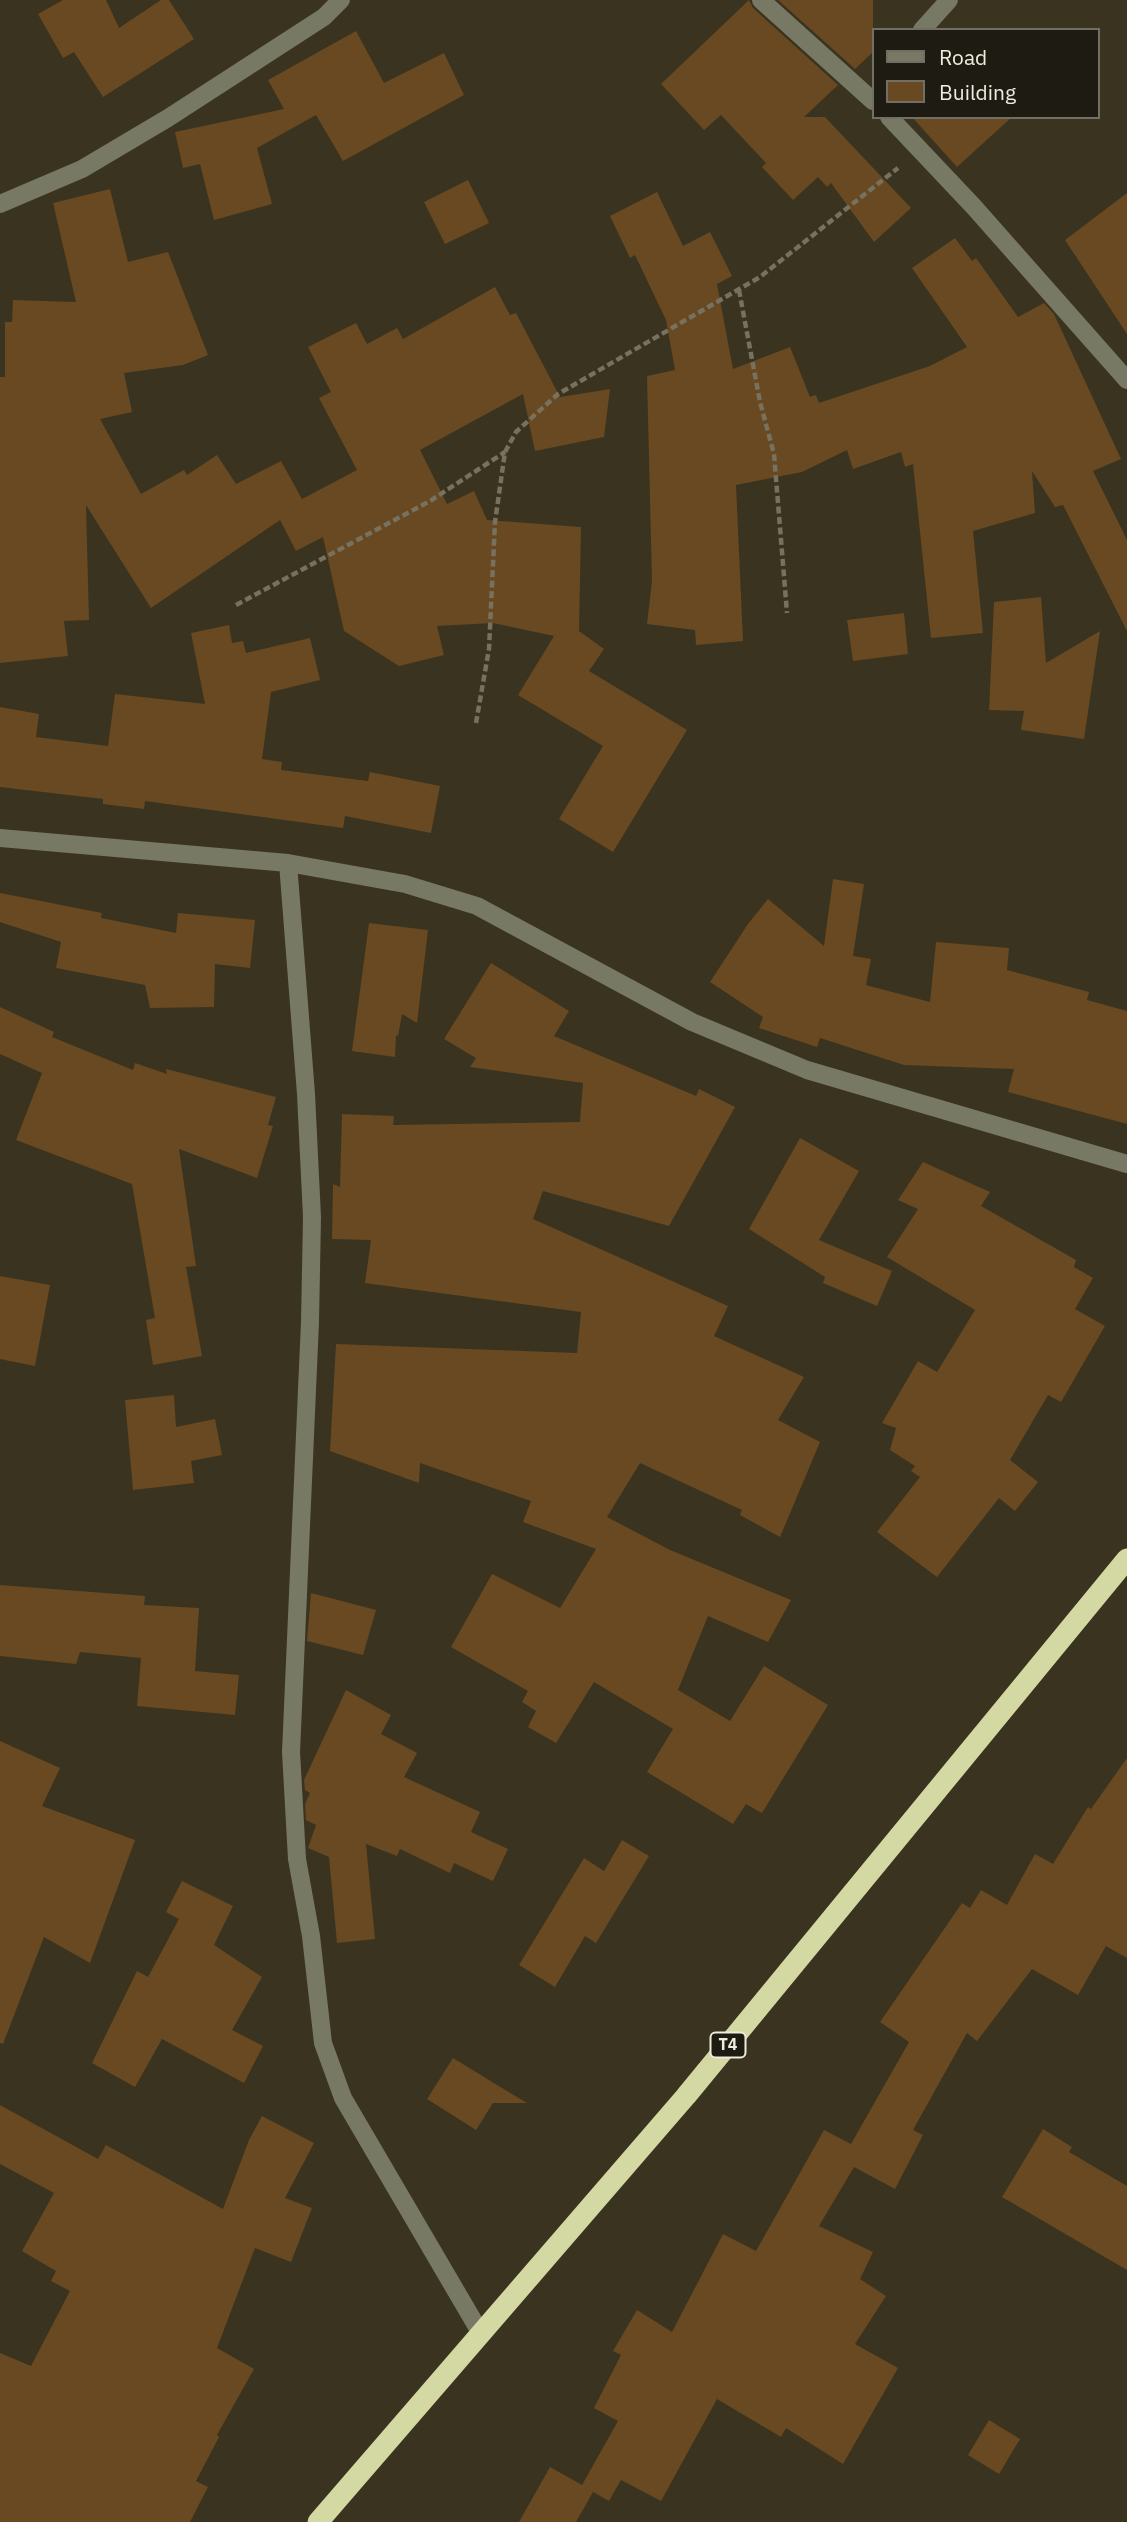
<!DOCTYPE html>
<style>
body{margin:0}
#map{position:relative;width:1127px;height:2522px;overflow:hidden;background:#3a331f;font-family:"IBM Plex Sans",sans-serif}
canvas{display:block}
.legend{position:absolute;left:872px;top:28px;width:228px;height:91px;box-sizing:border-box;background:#1e1b12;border:2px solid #726e64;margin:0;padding:9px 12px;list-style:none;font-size:21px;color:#efebde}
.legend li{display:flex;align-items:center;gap:14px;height:35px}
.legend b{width:35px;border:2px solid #726e64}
</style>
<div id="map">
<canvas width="1127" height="2522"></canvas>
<ul class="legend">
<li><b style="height:9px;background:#777964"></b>Road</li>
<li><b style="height:19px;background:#684921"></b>Building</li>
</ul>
</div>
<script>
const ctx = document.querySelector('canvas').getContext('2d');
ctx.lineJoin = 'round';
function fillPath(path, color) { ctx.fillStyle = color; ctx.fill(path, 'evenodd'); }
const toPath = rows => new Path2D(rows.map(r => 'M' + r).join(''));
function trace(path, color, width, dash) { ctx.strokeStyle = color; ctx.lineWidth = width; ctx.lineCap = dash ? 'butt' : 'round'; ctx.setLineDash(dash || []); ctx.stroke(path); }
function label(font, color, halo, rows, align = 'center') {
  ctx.font = font + ' "IBM Plex Sans",sans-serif'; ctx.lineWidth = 5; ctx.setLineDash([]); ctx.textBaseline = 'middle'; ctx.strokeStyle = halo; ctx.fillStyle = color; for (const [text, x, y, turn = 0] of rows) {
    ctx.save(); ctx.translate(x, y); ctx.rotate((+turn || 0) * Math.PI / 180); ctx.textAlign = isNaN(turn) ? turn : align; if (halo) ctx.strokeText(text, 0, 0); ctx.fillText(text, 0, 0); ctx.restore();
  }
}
const building = toPath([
 [63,0,106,0,119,28,161,0,169,0,194,39,103,97,74,52,63,58,38,14],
 [749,0,753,8,838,85,804,117,825,117,911,208,874,242,831,183,827,187,818,177,793,200,762,167,766,163,721,115,704,130,661,84],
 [778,0,873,0,873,52,855,69],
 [356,31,384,83,444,53,464,95,343,161,316,115,257,148,272,204,214,220,200,164,183,168,175,132,284,109,268,80],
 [912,117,1012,117,957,167],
 [468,180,489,223,445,244,424,202],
 [110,189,128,262,168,252,208,355,183,365,124,373,132,412,100,419,141,494,184,470,187,475,217,455,236,484,281,461,302,499,357,470,319,398,331,392,308,347,356,323,367,344,397,328,403,339,495,287,510,315,516,313,560,397,610,389,604,437,535,451,523,394,420,450,447,504,474,491,487,520,581,527,579,631,604,649,589,671,687,730,613,852,559,819,603,746,518,695,554,636,493,623,437,626,444,655,399,666,344,631,323,537,296,551,280,520,151,608,86,505,89,620,64,621,68,656,0,663,0,377,5,377,5,322,12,322,13,300,76,302,53,203],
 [657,192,683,246,710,232,732,276,717,284,733,369,790,347,810,397,816,395,819,403,930,366,967,347,912,268,955,238,972,261,976,258,1018,317,1044,303,1054,314,1121,459,1093,471,1127,540,1127,631,1063,505,1055,507,1032,471,1035,513,973,531,983,633,931,638,913,464,905,467,901,452,853,469,847,450,802,472,736,485,743,641,696,645,695,630,647,624,652,581,647,376,675,370,666,320,635,255,630,258,610,216],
 [1127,193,1127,334,1065,240],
 [1041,597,1046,663,1100,631,1084,739,1021,730,1024,711,989,710,994,602],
 [904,613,908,654,853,661,847,620],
 [229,625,232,643,243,641,246,653,310,638,320,680,271,692,262,759,282,762,281,770,368,781,370,772,440,786,431,833,345,816,343,828,145,801,144,809,103,804,103,799,0,787,0,707,39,714,36,737,108,746,115,694,205,704,191,633],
 [833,879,864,884,853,956,871,959,866,985,930,1002,936,942,1009,948,1007,970,1089,992,1087,1000,1127,1011,1127,1124,1008,1092,1014,1069,904,1065,820,1038,817,1047,759,1028,763,1017,710,982,748,924,768,899,824,946],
 [0,893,102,913,101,918,176,933,178,913,255,920,250,968,215,964,214,1007,150,1008,145,985,56,968,61,942,0,922],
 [369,923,428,930,417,1023,402,1014,398,1036,396,1035,395,1057,352,1051],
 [491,963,569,1011,554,1036,696,1096,699,1089,735,1107,669,1226,543,1191,533,1219,728,1306,714,1336,804,1377,778,1420,820,1442,780,1537,740,1515,742,1510,640,1463,607,1517,670,1550,791,1600,768,1642,708,1616,678,1690,730,1721,764,1666,828,1705,762,1813,746,1804,733,1824,647,1772,673,1729,594,1682,556,1743,528,1727,536,1711,522,1702,528,1691,451,1647,492,1574,560,1608,596,1549,523,1522,531,1501,420,1463,419,1483,330,1451,336,1344,577,1353,581,1312,365,1283,371,1240,332,1239,333,1184,340,1187,342,1114,394,1116,393,1125,580,1122,583,1083,470,1067,476,1058,444,1039],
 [0,1007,54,1032,52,1037,133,1070,135,1063,167,1074,166,1069,276,1097,268,1125,273,1126,257,1178,179,1149,196,1266,186,1267,202,1356,153,1365,146,1320,155,1318,132,1184,16,1140,42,1073,0,1054],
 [800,1138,859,1171,819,1240,892,1271,877,1306,823,1283,825,1277,749,1229],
 [923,1162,990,1192,981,1206,1076,1260,1074,1267,1093,1278,1075,1309,1105,1326,1061,1402,1048,1395,1010,1460,1038,1482,1015,1511,999,1498,937,1577,877,1532,920,1477,911,1471,915,1466,890,1450,896,1428,882,1423,918,1361,937,1372,975,1310,887,1257,918,1209,898,1200],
 [0,1276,50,1285,35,1366,0,1359],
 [174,1395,176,1427,215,1419,222,1455,191,1461,194,1483,133,1490,125,1400],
 [0,1585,145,1596,144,1605,199,1608,195,1671,239,1675,235,1715,137,1706,141,1658,80,1652,76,1664,0,1656],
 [311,1593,376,1610,363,1655,307,1641],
 [346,1690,391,1715,381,1734,417,1753,404,1777,480,1812,471,1832,508,1849,493,1881,454,1863,450,1873,400,1849,397,1856,366,1844,375,1939,337,1943,329,1857,308,1848,316,1825,306,1820,305,1804,310,1793,305,1790,304,1780],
 [0,1741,60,1768,42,1806,135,1840,90,1963,44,1937,3,2044,0,2043],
 [1127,1758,1127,1958,1106,1946,1078,1995,1032,1969,977,2041,967,2033,913,2130,923,2135,895,2189,854,2167,819,2226,873,2252,860,2279,886,2296,855,2344,898,2368,843,2464,786,2428,781,2437,717,2399,661,2501,621,2480,609,2501,593,2492,576,2522,519,2522,550,2467,582,2485,618,2421,594,2408,621,2355,613,2351,637,2310,672,2332,723,2234,756,2251,824,2130,851,2144,909,2042,880,2022,962,1903,970,1908,981,1890,1007,1905,1035,1854,1053,1864,1088,1807,1091,1809],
 [622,1840,649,1856,596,1943,585,1936,555,1987,519,1965,584,1858,604,1871],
 [182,1881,233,1906,214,1945,262,1977,232,2030,263,2046,244,2083,162,2039,135,2087,92,2063,137,1971,148,1977,179,1919,166,1912],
 [453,2058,502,2088,527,2103,493,2103,476,2130,427,2099],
 [0,2105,98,2159,106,2145,223,2209,249,2140,262,2116,314,2143,285,2198,312,2208,291,2262,255,2248,217,2348,254,2369,217,2435,219,2437,196,2481,208,2487,190,2522,0,2522,0,2353,31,2366,70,2291,51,2281,56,2271,22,2251,54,2193,0,2164],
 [1043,2129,1072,2147,1069,2152,1127,2186,1127,2270,1002,2197],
 [989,2420,1020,2439,999,2474,968,2455]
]);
const path = toPath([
 [739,290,760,402,774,454,787,613],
 [236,605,430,501,505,452],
 [476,723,489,649,495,522,505,452,516,432,558,394,760,277,898,168]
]);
const minor = toPath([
 [761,0,873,101],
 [922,30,949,0],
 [889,117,974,207,1127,380],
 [0,204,82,169,168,118,324,17,341,0],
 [0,838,288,863,405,884,477,906,692,1022,807,1070,1127,1164],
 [288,863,306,1094,312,1217,310,1322,291,1752,297,1859,311,1936,323,2043,343,2098,480,2332]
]);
const highway = toPath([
 [318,2522,686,2096,1127,1559]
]);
const shields = [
 [728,2045,35]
];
const shieldNames = [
 ["T4",728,2045]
];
fillPath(building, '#684921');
trace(path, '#77715f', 4.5, [7, 3.5]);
trace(minor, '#777964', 18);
trace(highway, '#d4d9a4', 21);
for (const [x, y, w] of shields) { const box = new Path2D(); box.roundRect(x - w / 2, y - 12.5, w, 25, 5); ctx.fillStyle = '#1e1b12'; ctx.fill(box); trace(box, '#efebde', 2); }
label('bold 16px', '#efebde', null, shieldNames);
</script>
